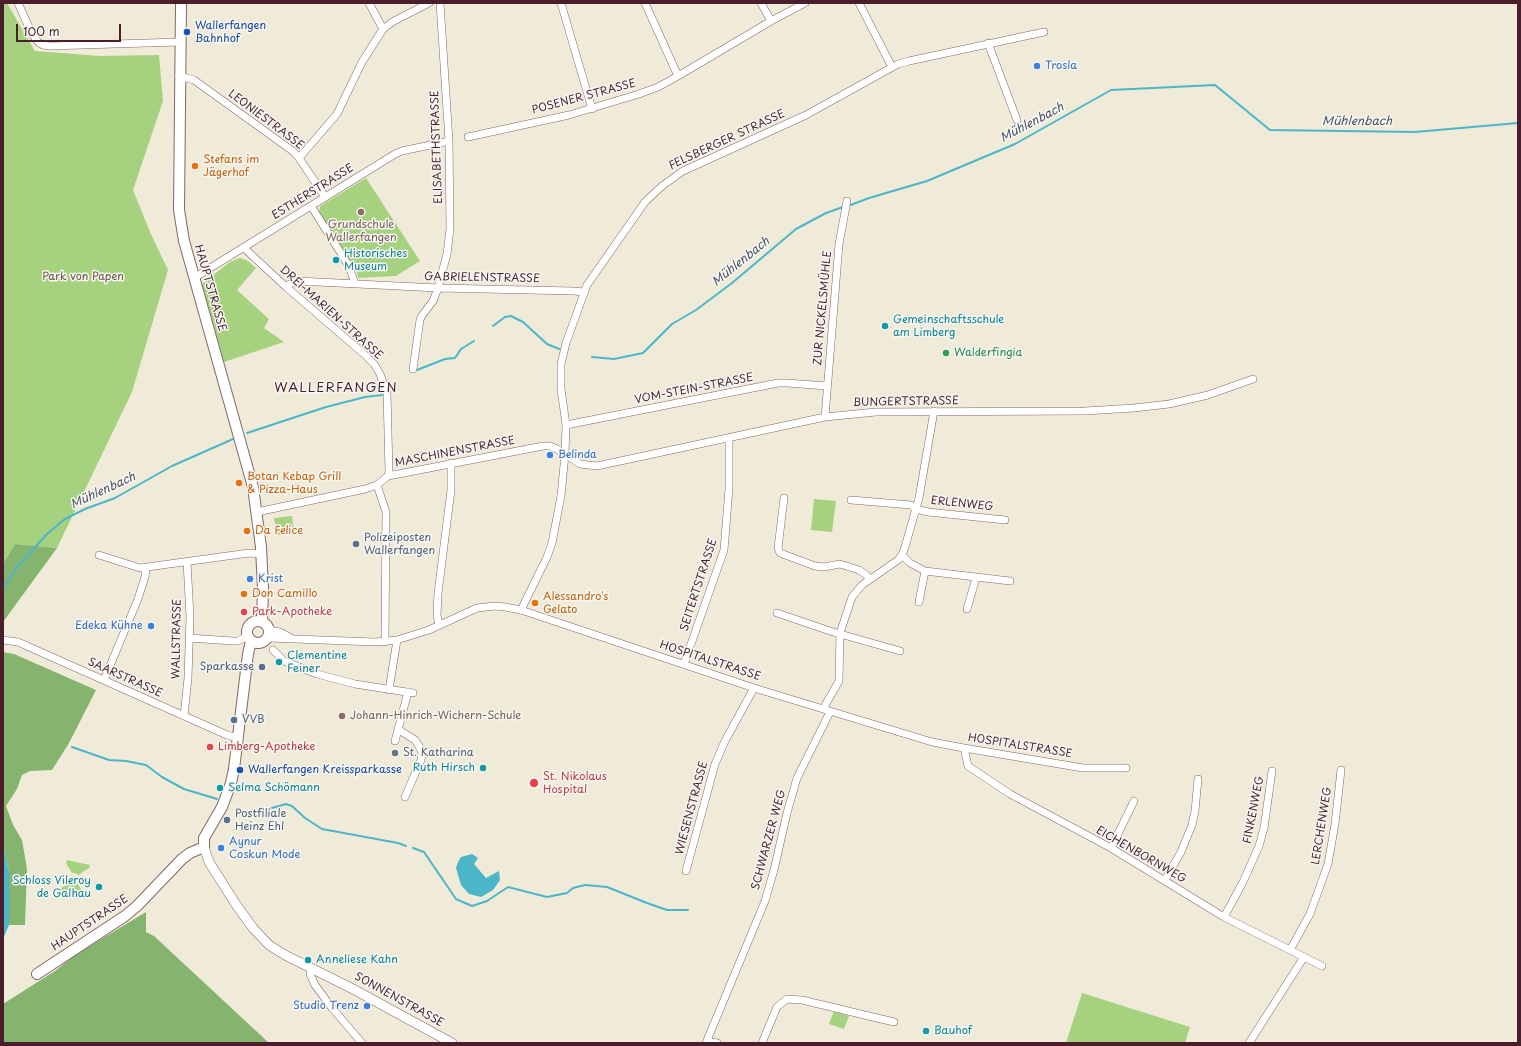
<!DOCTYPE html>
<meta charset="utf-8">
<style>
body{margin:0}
#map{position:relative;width:1521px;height:1046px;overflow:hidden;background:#f0ebd8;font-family:"Playpen Sans",sans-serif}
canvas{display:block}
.frame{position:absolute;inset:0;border:4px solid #4a1f2b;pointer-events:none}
.scale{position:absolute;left:16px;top:24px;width:105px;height:18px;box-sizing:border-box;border:2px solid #4a1f2b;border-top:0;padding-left:5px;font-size:12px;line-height:14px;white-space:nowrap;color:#4a1f2b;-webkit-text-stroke:3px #f6f6f2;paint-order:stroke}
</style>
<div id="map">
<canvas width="1521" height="1046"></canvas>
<div class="frame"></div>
<div class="scale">100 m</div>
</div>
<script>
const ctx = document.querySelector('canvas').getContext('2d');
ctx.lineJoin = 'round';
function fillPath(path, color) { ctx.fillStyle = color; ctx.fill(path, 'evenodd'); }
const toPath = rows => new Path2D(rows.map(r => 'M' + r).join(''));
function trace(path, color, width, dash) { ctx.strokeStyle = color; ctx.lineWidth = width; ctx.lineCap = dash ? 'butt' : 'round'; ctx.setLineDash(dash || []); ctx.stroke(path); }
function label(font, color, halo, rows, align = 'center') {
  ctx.font = font + ' "Playpen Sans",sans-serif'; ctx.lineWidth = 3; ctx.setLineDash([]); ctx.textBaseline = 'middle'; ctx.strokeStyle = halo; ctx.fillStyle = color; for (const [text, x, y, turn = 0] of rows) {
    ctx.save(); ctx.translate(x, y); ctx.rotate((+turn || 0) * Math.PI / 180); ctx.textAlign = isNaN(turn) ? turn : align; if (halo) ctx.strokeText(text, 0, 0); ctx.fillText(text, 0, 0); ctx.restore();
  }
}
const green = toPath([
 [3,3,7,3,35,51,100,56,159,55,163,101,133,190,150,232,168,270,132,392,57,548,15,544,3,564],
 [366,178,420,261,396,276,358,278,357,272,319,213,320,206],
 [240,258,248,261,256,268,237,290,269,319,264,328,284,342,224,362,202,284,230,262],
 [814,499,836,501,832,532,811,530],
 [292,516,294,532,277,535,274,518],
 [67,860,90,865,89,868,78,875,76,873,72,873,66,863],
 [70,882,73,884,77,883,84,894,83,898,60,893,60,889],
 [1082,993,1190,1027,1185,1043,1066,1043],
 [834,1011,849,1016,844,1029,829,1024]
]);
const forest = toPath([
 [15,544,57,548,3,622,3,564],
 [3,652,14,654,96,690,69,743,52,770,30,771,22,775,17,789,6,806,13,825,22,840,27,869,25,925,9,925,9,872,3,845],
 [146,912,146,932,154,936,269,1043,3,1043,3,1004,55,971,75,955]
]);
const water = toPath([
 [3,845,9,872,9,925,3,939],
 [472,854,478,858,474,864,486,878,499,871,500,880,493,890,481,897,469,894,461,885,456,868,458,862,461,857]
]);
const stream = toPath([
 [848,206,869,198,927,181,1015,144,1111,90,1215,85,1270,130,1415,132,1518,123],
 [493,326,505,317,511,316,523,322,547,344,559,349],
 [592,357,614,359,643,353,672,324,696,310,732,283,796,229,826,213,843,207],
 [417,370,445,359,455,358,461,349,474,341],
 [247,433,326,407,365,397,382,395],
 [3,588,18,566,47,534,65,519,85,509,115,498,172,466,233,439],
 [72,747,109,760,126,761,146,765,162,777,184,789,217,799],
 [255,811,258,812,286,804,292,806,305,818,322,829,398,843,406,846],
 [413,848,424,852,456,899,472,906,487,901,508,887,547,897,567,893,573,888,585,885,607,887,647,903,667,910,688,910]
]);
const minor = toPath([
 [18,3,32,34,38,42,43,45,49,46,180,42],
 [369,3,383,29],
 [561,3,592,109],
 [645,3,678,76],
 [761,3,771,21],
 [859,3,892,67],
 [988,43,1017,120],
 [179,76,194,80,294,152,299,158,325,197],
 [468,137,569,115,639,94,658,87,678,76,771,21,805,3],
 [299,158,337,114,362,62,383,29,394,21,429,3],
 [311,206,349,266,355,284],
 [244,248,285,286,364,354,374,364,380,374,387,393,389,472,388,476],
 [194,278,395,154,402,151,449,141],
 [285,286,298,281,438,288,574,291,584,292],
 [413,369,420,320,421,317,433,301,438,288,447,254,450,229,449,141,440,3],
 [825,417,839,244,847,201],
 [566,425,778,383,787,383,827,386],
 [377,485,386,512,385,642],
 [784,498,778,548,780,553,815,566,824,567,840,564,859,570,865,574,870,579],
 [851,500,911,505,916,509,928,512,1005,520],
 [257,512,365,489,377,485,388,476,543,446,550,446,557,449,580,464,597,466,825,417,876,412,1085,411,1134,408,1169,404,1208,395,1253,379],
 [99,555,140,568,249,553,262,554],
 [902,555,910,563,925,571,1010,581],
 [919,602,925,571],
 [967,609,976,578],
 [521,610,547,557,552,543,561,496,565,454,566,425,561,389,561,364,566,343,587,285,645,202,662,186,683,171,806,115,898,64,909,61,1044,32],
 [777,613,833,632,900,651],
 [439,625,437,615,438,593,451,490,451,463],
 [269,630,280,632,291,638],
 [189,638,233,641,238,641,248,636],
 [268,638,375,642,397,640,429,630,477,608,495,606,505,607,521,610,754,688,932,742,964,748,1083,768,1126,768],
 [3,640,18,642,227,735,238,738],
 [273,650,284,661,317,674,355,684,413,693],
 [684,664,724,550,729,489,729,438],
 [104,680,138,599,145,577,146,568],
 [389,690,397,640],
 [823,709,839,681,840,633,852,597,862,585,898,560,902,555,905,547,919,498,934,411],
 [184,716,188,678,190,616,187,562],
 [399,730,415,740,419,746,422,753,421,760,405,797],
 [395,741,408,692],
 [964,748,968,766,1010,794,1111,848,1224,917,1322,966],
 [1111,848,1134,801],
 [686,871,715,764,725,741,754,688],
 [1165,880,1181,852,1192,825,1195,811,1198,779],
 [1224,917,1243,882,1259,846,1264,828,1272,771],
 [1290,950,1310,914,1328,864,1335,824,1341,770],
 [312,969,310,974,315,985,332,1008,362,1043],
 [707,1041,717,1043],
 [706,1043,765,901,774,870,787,813,797,778,830,712],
 [762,1043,777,1007,787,999,802,1000,894,1022],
 [1249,1043,1304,957]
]);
const tertiary = toPath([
 [204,847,209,862,237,906,253,928,269,945,285,955,353,989,452,1043]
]);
const secondary = toPath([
 [181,3,179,210,184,241,253,487,261,547,263,589,262,622],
 '247 632a11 11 0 1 1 22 0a11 11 0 1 1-22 0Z',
 [37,974,125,916,137,906,182,859,190,853,204,847,204,838,222,807,231,783,234,769,248,654,251,641]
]);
const markers = [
 [187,32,4,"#1a4fb4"],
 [1037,66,4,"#3f7fe0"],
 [195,166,4,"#e8710a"],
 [361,212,4,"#8d6e63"],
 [336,260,4,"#0f9aa8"],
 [885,326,4,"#0f9aa8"],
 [946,353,4,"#2e9e5b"],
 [550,455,4,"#3f7fe0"],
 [239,483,4,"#e8710a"],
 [247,531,4,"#e8710a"],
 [356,544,4,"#5c6f8a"],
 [250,579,4,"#3f7fe0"],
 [244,594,4,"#e8710a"],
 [535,603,4,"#e8710a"],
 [244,612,4,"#e0444e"],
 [151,626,4,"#3f7fe0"],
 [279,662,4,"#0f9aa8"],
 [262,667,4,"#5c6f8a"],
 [342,716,4,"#8d6e63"],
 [234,720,4,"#5c6f8a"],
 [210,747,4,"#e0444e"],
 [395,753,4,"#6b7280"],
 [483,768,4,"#0f9aa8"],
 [240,770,4,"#1a4fb4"],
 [534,783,5,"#e0444e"],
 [220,788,4,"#0f9aa8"],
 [227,820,4,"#5c6f8a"],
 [221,848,4,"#3f7fe0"],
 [99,887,4,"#0f9aa8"],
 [308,960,4,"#0f9aa8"],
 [367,1006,4,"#3f7fe0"],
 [926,1031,4,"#0f9aa8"]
];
const transitNames = [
 ["Wallerfangen",195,26],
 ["Bahnhof",195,39],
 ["Wallerfangen Kreissparkasse",248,770]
];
const shopNames = [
 ["Trosla",1045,66],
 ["Belinda",558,455],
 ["Krist",258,579],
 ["Edeka Kühne",143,626,"right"],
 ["Aynur",229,842],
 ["Coskun Mode",229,855],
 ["Studio Trenz",359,1006,"right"]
];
const streetNames = [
 ["POSENER STRASSE",584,97,-15],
 ["LEONIESTRASSE",266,120,37],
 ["FELSBERGER STRASSE",727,140,-25],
 ["ELISABETHSTRASSE",437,147,-92],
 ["ESTHERSTRASSE",313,192,-32],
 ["GABRIELENSTRASSE",482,278,1],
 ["HAUPTSTRASSE",210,288,74],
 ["ZUR NICKELSMÜHLE",823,308,-85],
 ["DREI-MARIEN-STRASSE",331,313,42],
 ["VOM-STEIN-STRASSE",694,389,-11],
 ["BUNGERTSTRASSE",906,402,-1],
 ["MASCHINENSTRASSE",455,452,-11],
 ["ERLENWEG",962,504,6],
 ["SEITERTSTRASSE",699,585,-72],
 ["WALLSTRASSE",177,639,-89],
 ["HOSPITALSTRASSE",710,661,18],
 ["SAARSTRASSE",125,678,24],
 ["HOSPITALSTRASSE",1020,746,9],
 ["WIESENSTRASSE",692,808,-75],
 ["FINKENWEG",1254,810,-79],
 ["LERCHENWEG",1322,826,-81],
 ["SCHWARZER WEG",769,840,-75],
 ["EICHENBORNWEG",1141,855,30],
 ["HAUPTSTRASSE",90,923,-34],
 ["SONNENSTRASSE",399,1000,29]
];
const foodNames = [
 ["Stefans im",203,160],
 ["Jägerhof",203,173],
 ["Botan Kebap Grill",247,477],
 ["& Pizza-Haus",247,490],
 ["Da Felice",255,531],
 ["Don Camillo",252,594],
 ["Alessandro's",543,597],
 ["Gelato",543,610]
];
const educationNames = [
 ["Grundschule",361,225],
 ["Wallerfangen",361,238],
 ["Johann-Hinrich-Wichern-Schule",350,716,"left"]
];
const cultureNames = [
 ["Historisches",344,254],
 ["Museum",344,267],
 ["Gemeinschaftsschule",893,320],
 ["am Limberg",893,333],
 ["Clementine",287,656],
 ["Feiner",287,669],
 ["Ruth Hirsch",475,768,"right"],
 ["Selma Schömann",228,788],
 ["Schloss Vileroy",91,881,"right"],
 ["de Galhau",91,894,"right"],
 ["Anneliese Kahn",316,960],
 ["Bauhof",934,1031]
];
const parkNames = [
 ["Park von Papen",83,277]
];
const leisureNames = [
 ["Walderfingia",954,353]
];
const serviceNames = [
 ["Polizeiposten",364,538],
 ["Wallerfangen",364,551],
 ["Sparkasse",254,667,"right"],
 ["VVB",242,720],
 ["Postfiliale",235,814],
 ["Heinz Ehl",235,827]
];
const healthNames = [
 ["Park-Apotheke",252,612],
 ["Limberg-Apotheke",218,747],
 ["St. Nikolaus",543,777],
 ["Hospital",543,790]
];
const worshipNames = [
 ["St. Katharina",403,753]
];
const waterNames = [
 ["Mühlenbach",1357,122],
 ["Mühlenbach",1032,123,-28],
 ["Mühlenbach",741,262,-39],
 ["Mühlenbach",103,491,-25]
];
const quarterNames = [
 ["WALLERFANGEN",336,388]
];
fillPath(green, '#a6d27f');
fillPath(forest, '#84b46e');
fillPath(water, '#4bb6c8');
trace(stream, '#4bb6c8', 2);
trace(minor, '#846668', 8);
trace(tertiary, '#846668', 10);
trace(secondary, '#846668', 12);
trace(minor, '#fff', 7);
trace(tertiary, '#fff', 9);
trace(secondary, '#fff', 10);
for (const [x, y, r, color] of markers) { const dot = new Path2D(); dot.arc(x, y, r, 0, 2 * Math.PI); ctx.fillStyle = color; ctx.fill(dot); trace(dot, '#f6f6f2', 1.5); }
label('11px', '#164399', '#f6f6f2', transitNames, 'left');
label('11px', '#366cbe', '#f6f6f2', shopNames, 'left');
label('11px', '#4a1f2b', '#f6f6f2', streetNames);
label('11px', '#c56008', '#f6f6f2', foodNames, 'left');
label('11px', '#785e54', '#f6f6f2', educationNames);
label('11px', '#0d838f', '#f6f6f2', cultureNames, 'left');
label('11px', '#654', '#f6f6f2', parkNames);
label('11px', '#27864d', '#f6f6f2', leisureNames, 'left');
label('11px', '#4e5e75', '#f6f6f2', serviceNames, 'left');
label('11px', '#be3a42', '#f6f6f2', healthNames, 'left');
label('11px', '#5b616d', '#f6f6f2', worshipNames, 'left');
label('italic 12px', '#4a5462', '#f6f6f2', waterNames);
ctx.letterSpacing = '1px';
label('13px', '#4a1f2b', '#f6f6f2', quarterNames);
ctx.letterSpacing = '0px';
</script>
